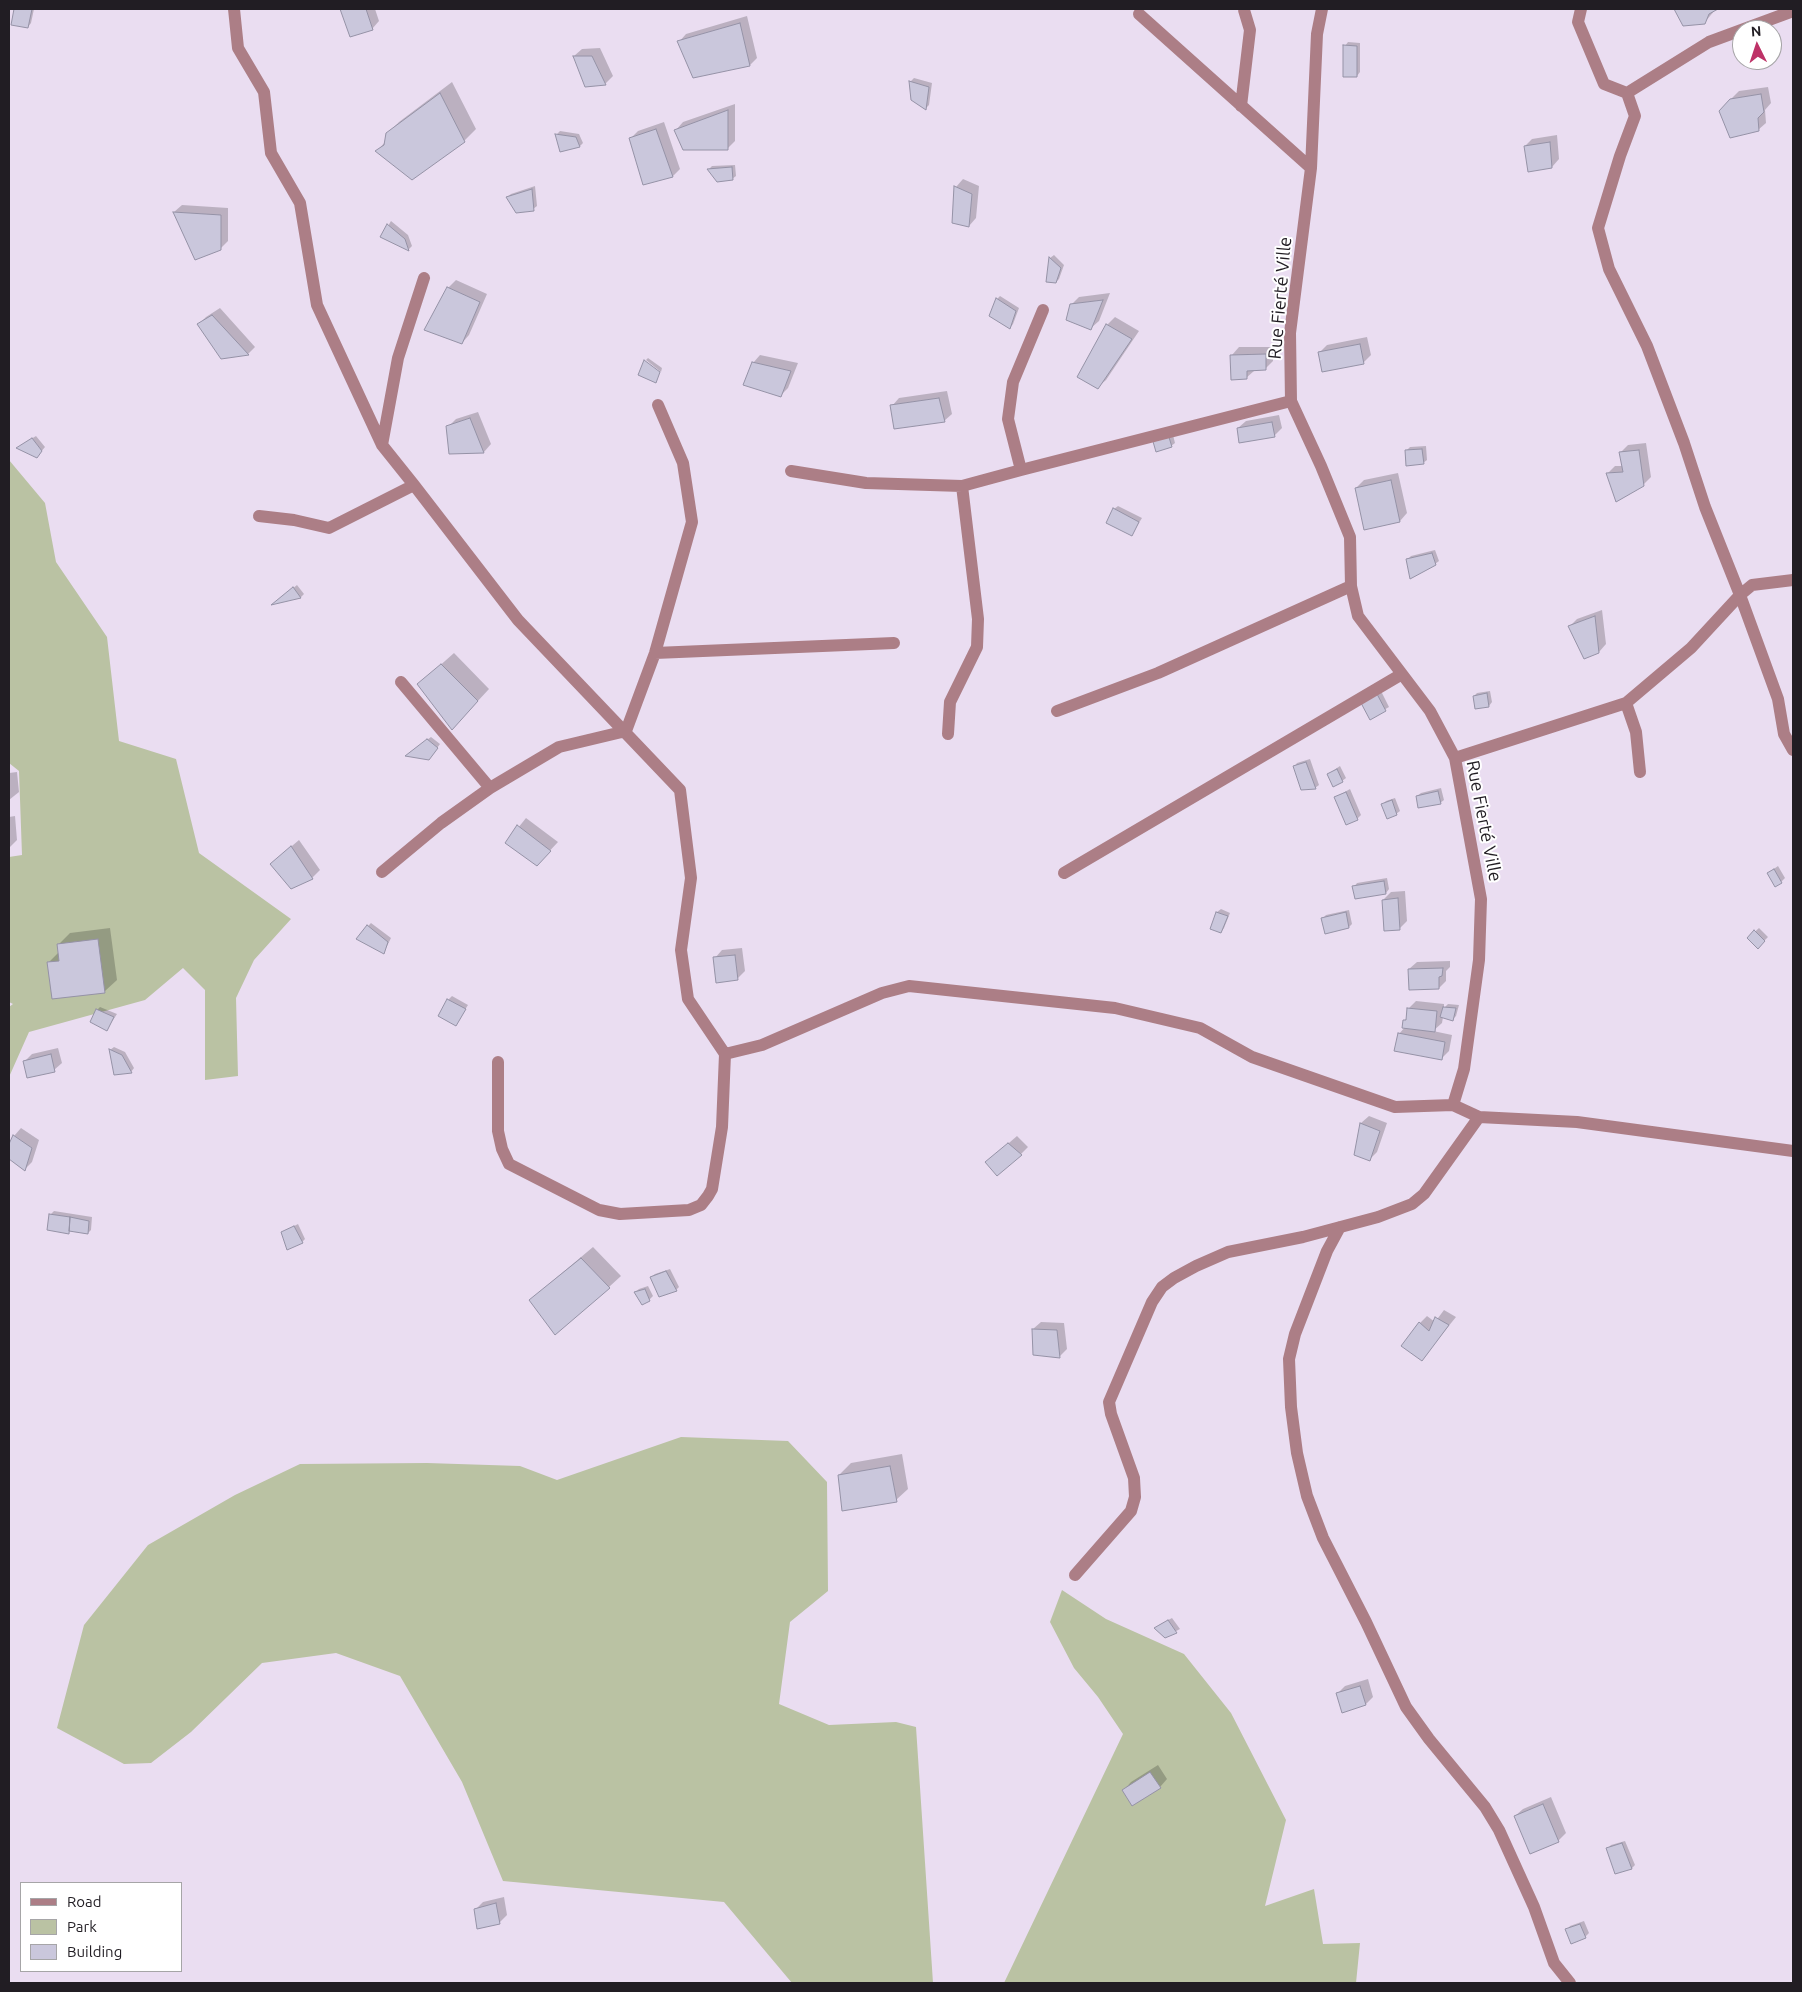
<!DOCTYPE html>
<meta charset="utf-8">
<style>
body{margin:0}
#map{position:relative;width:1802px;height:1992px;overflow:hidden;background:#eaddf1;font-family:Ubuntu,sans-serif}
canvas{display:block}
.frame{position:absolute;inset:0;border:10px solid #211d23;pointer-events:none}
.legend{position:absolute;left:20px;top:1882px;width:162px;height:90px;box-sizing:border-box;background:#fff;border:1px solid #a6a5a7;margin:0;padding:6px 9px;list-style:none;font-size:15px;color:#211d23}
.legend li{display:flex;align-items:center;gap:10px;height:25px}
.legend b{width:25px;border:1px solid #a6a5a7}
.north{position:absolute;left:1732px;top:20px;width:50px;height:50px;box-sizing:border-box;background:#fff;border:1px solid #a6a5a7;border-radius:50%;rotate:356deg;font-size:14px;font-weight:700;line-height:20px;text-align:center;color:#211d23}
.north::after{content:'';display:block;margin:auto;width:18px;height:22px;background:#be3267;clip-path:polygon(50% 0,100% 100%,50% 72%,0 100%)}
</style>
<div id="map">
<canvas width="1802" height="1992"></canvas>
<div class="frame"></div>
<ul class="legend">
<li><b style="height:6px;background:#ac7e86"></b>Road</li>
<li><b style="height:14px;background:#bac2a3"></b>Park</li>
<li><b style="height:14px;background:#cac7dc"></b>Building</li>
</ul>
<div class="north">N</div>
</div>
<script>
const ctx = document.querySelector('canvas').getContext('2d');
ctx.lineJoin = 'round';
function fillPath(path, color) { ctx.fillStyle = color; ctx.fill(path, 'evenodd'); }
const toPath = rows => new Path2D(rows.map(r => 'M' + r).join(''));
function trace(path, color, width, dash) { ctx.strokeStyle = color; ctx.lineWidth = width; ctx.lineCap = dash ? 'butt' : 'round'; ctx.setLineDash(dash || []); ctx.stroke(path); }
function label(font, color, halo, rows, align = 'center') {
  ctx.font = font + ' Ubuntu,sans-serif'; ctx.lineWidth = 4; ctx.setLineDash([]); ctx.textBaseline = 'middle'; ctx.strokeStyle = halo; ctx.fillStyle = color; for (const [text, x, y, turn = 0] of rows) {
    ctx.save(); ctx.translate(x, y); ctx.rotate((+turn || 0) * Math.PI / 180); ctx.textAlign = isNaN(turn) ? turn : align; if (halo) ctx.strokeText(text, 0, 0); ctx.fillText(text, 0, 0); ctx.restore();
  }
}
const green = toPath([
 [9,460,45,503,56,562,107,637,119,741,176,759,199,853,291,919,254,960,236,998,238,1076,205,1080,205,990,183,968,145,1000,29,1032,9,1077,9,1007,13,1004,9,1002,9,857,22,855,19,771,9,763],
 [681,1437,788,1441,827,1482,828,1591,790,1622,779,1704,829,1725,896,1722,916,1727,933,1983,792,1983,724,1902,503,1881,462,1782,400,1676,336,1653,262,1663,191,1732,151,1763,124,1764,57,1728,84,1625,148,1545,235,1495,300,1464,427,1463,520,1466,557,1480],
 [1062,1590,1106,1619,1184,1654,1231,1713,1286,1820,1265,1906,1314,1889,1323,1944,1360,1943,1356,1983,1004,1983,1123,1734,1098,1697,1074,1668,1050,1622]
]);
const shadow = toPath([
 [16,9,34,9,31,23,28,27,13,24],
 [342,9,375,9,379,21,372,29,350,36],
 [1675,9,1716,9,1704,23,1683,25],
 [747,16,757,58,750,65,694,77,679,42,686,34],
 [1348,42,1360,43,1360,72,1357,76,1345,46],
 [600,48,613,76,606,83,586,86,574,56,582,49],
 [914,78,932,83,929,105,926,108,912,99,911,81],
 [452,82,476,129,464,141,377,151,386,141,387,134,399,122],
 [1768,87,1771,103,1765,110,1766,123,1758,130,1731,99,1739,91],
 [735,104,735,141,727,149,676,130,683,122],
 [664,122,680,169,673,176,631,138,638,131],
 [560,131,579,134,583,143,580,146,561,151,557,134],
 [1557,135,1559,159,1552,167,1525,146,1532,139],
 [735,165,736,176,732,179,709,169,712,166],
 [963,179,979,186,976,218,969,226,956,187],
 [535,186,537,206,533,209,507,197,511,194],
 [182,205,228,208,228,241,220,249,196,259,174,212],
 [391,221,408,235,412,246,409,249,382,236],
 [1054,255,1064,265,1059,279,1056,282,1047,281,1050,258],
 [456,280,487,294,469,335,462,343,448,288],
 [1110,293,1099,321,1091,328,1071,305,1079,297],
 [1000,296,1019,308,1013,324,1010,328,997,299],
 [220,308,255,347,248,354,221,357,198,325,206,317],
 [1115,317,1139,331,1106,380,1098,387,1107,325],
 [1367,337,1371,355,1363,363,1319,353,1327,345],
 [1239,347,1273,347,1273,361,1265,369,1254,371,1246,378,1232,355],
 [760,355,798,363,788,388,781,395,753,363],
 [648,358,662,368,661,372,646,360],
 [947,391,952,414,944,421,892,406,899,398],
 [478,412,491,444,484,452,451,452,448,427,456,419],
 [1279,415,1282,428,1274,436,1238,428,1246,421],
 [1172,431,1175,443,1171,446,1157,435],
 [36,436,45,447,40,453,21,445],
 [1646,443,1651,477,1643,485,1607,474,1615,466,1623,466,1620,453,1628,445],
 [1426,446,1427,460,1423,463,1406,451,1410,447],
 [1398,473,1407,513,1400,521,1356,488,1364,480],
 [1118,506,1142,518,1132,534,1114,509],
 [1435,550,1439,561,1435,564,1407,560,1411,556],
 [297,585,304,594,301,597,275,603],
 [1602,610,1606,644,1599,652,1570,626,1577,619],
 [454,653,489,689,464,716,418,685],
 [1381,691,1389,707,1370,718,1366,699],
 [1490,691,1492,702,1489,706,1474,696,1477,693],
 [431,737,440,744,432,755,410,752],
 [1310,759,1319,785,1315,788,1294,767,1297,763],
 [1340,766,1346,778,1342,781,1328,774],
 [17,772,19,792,9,800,9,773],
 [1441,788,1444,800,1440,803,1417,796,1421,793],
 [1350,789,1361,815,1357,819,1336,797],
 [1395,798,1400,811,1396,814,1383,804,1386,801],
 [15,816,17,840,9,848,9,817],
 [526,818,558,842,544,857,506,843],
 [299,840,320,870,312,878,291,887,279,857],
 [1778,866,1785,878,1781,882,1768,873],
 [1387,878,1389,889,1386,893,1356,898,1354,887,1357,883],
 [1405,891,1407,921,1400,928,1383,900,1391,892],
 [1221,909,1230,913,1224,928,1221,932,1217,912],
 [1349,910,1352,924,1349,927,1323,918,1326,915],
 [371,923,391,938,384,952,368,926],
 [110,928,117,980,105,991,53,998,48,963,59,952,58,945,70,933],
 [1759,928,1768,937,1758,947,1748,938],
 [742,948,745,971,737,979,715,958,722,950],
 [1450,961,1450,967,1446,971,1446,981,1439,988,1409,969,1417,962],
 [452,996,468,1005,456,1024,448,1000],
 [1416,1001,1444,1004,1444,1008,1448,1004,1459,1005,1456,1016,1453,1019,1443,1017,1442,1023,1433,1031,1452,1035,1449,1051,1441,1059,1399,1034,1405,1027,1405,1020,1408,1017,1409,1008],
 [100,1007,117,1014,107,1029,97,1010],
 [114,1047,125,1052,134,1068,131,1072,110,1050],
 [58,1048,62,1063,54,1070,24,1062,32,1054],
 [1369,1116,1387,1123,1377,1152,1370,1159,1356,1154,1361,1123],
 [21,1128,39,1140,32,1162,25,1169,9,1157,9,1147,14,1136],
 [1017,1136,1028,1147,1021,1154,987,1162],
 [54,1211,92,1217,91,1230,88,1233,71,1230,68,1232,50,1215],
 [298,1224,305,1239,302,1242,283,1232],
 [593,1247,621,1276,609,1287,543,1289],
 [670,1269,679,1287,676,1290,651,1277,655,1274],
 [648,1286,653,1296,649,1300,635,1292,639,1289],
 [1444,1310,1456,1317,1422,1359,1420,1323,1427,1316,1435,1322],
 [1041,1322,1064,1323,1067,1349,1059,1357,1033,1329],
 [902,1454,908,1489,896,1500,839,1475,851,1463],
 [1172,1618,1180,1629,1165,1637,1159,1625],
 [1368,1679,1373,1697,1366,1704,1337,1694,1345,1686],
 [1158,1765,1167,1779,1160,1787,1124,1790,1131,1782],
 [1551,1797,1566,1833,1558,1841,1515,1816,1523,1809],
 [1625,1841,1635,1865,1632,1868,1608,1848,1611,1845],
 [504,1897,507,1915,499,1923,475,1910,483,1902],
 [1584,1921,1589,1933,1585,1937,1567,1930,1570,1926]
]);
const building = toPath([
 [14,9,32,9,28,28,11,25,14,9],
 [340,9,366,9,373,30,350,37,340,9],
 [1674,9,1718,9,1709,14,1705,24,1683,26,1674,9],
 [740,23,750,66,693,78,677,41,740,23],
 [1343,45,1357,46,1357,77,1343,77,1343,45],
 [573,56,592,56,606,85,585,87,573,56],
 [909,81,929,87,926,110,911,100,909,81],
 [440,93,465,142,412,180,375,151,384,145,386,133,440,93],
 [1761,94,1764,112,1758,118,1759,131,1730,138,1719,111,1730,99,1761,94],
 [728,110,728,150,683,150,674,130,728,110],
 [656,129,673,177,643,185,629,138,656,129],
 [555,134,576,137,580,147,560,152,555,134],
 [1550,142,1552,168,1528,172,1524,146,1550,142],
 [732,167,733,180,717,182,707,169,732,167],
 [954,186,972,194,969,227,952,223,954,186],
 [532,189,534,211,516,213,506,197,532,189],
 [173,212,221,215,221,250,195,260,173,212],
 [387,224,405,239,409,251,380,237,387,224],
 [1049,257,1061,268,1056,283,1046,282,1049,257],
 [447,287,480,302,462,344,424,330,447,287],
 [996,298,1016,311,1010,329,989,316,996,298],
 [1103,300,1091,330,1066,320,1070,304,1103,300],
 [212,315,249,355,221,359,197,324,212,315],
 [1106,324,1132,339,1098,389,1077,377,1106,324],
 [1360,344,1364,364,1322,372,1318,352,1360,344],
 [1266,354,1266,370,1247,371,1247,379,1231,380,1230,355,1266,354],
 [644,360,660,372,656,383,638,375,644,360],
 [752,362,791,371,781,397,743,385,752,362],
 [939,398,945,422,894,429,890,405,939,398],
 [470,418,484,453,449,454,446,426,470,418],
 [1272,422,1275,437,1239,443,1237,428,1272,422],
 [1168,434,1172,447,1156,452,1152,438,1168,434],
 [32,438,42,451,37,458,16,448,32,438],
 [1422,449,1424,464,1406,466,1405,450,1422,449],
 [1639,450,1644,486,1616,502,1606,473,1623,472,1619,452,1639,450],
 [1391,480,1400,522,1364,530,1355,488,1391,480],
 [1113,508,1139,522,1132,536,1106,523,1113,508],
 [1432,553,1436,565,1410,579,1406,559,1432,553],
 [293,587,301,598,271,605,293,587],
 [1595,616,1599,653,1584,659,1568,626,1595,616],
 [441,664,478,701,452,730,417,684,441,664],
 [1487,693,1489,707,1475,709,1473,696,1487,693],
 [1377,694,1386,711,1370,720,1361,703,1377,694],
 [427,739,438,748,429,760,405,756,427,739],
 [1306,762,1316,789,1301,790,1293,766,1306,762],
 [1337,769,1343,782,1333,787,1327,774,1337,769],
 [1438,791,1441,804,1418,808,1416,796,1438,791],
 [1346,792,1358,820,1346,825,1334,797,1346,792],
 [1392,800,1397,815,1387,819,1381,804,1392,800],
 [517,825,551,851,537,866,505,843,517,825],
 [291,846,313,879,291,889,270,864,291,846],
 [1774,869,1782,883,1775,887,1767,873,1774,869],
 [1384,881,1386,894,1355,899,1352,886,1384,881],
 [1398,898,1400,930,1384,931,1382,900,1398,898],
 [1216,912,1228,916,1221,933,1210,929,1216,912],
 [1346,912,1349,928,1325,934,1321,918,1346,912],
 [367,925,388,942,384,954,356,939,367,925],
 [1754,930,1765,941,1758,949,1747,938,1754,930],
 [98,939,105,993,52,999,47,962,59,961,57,944,98,939],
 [735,955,738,980,716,983,713,957,735,955],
 [1443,968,1442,976,1439,977,1439,989,1409,990,1408,969,1443,968],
 [447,999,466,1009,456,1026,438,1016,447,999],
 [1443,1007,1456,1008,1453,1021,1440,1017,1443,1007],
 [1407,1008,1437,1011,1435,1032,1402,1028,1403,1020,1406,1020,1407,1008],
 [96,1009,114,1017,107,1031,90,1022,96,1009],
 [1398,1033,1445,1042,1442,1060,1394,1051,1398,1033],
 [109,1049,122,1055,132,1073,114,1075,109,1049],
 [51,1054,55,1072,27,1078,23,1061,51,1054],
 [1360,1123,1380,1131,1370,1161,1354,1155,1360,1123],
 [13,1135,32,1148,25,1171,9,1159,9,1144,13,1135],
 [1008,1143,1022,1155,997,1176,985,1162,1008,1143],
 [49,1214,70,1217,69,1234,47,1230,49,1214],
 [70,1217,89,1221,88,1234,69,1231,70,1217],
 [294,1226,303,1243,287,1250,281,1232,294,1226],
 [581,1258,610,1288,555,1335,529,1300,581,1258],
 [666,1271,677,1291,659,1297,650,1277,666,1271],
 [645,1289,650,1301,642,1305,634,1292,645,1289],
 [1435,1317,1449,1325,1422,1361,1401,1346,1419,1322,1429,1331,1435,1317],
 [1032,1329,1057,1330,1060,1358,1033,1355,1032,1329],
 [890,1466,897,1502,842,1511,838,1475,890,1466],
 [1168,1620,1177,1633,1165,1638,1154,1628,1168,1620],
 [1360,1686,1366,1705,1342,1713,1336,1693,1360,1686],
 [1150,1772,1161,1788,1132,1806,1122,1790,1150,1772],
 [1543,1804,1559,1842,1530,1854,1514,1816,1543,1804],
 [1622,1843,1632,1869,1615,1874,1606,1848,1622,1843],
 [496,1903,500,1924,477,1929,474,1909,496,1903],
 [1580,1924,1586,1938,1571,1944,1565,1929,1580,1924]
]);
const street = toPath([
 [234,9,238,48,264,92,271,153,300,203,317,305,382,445,414,485,518,620,680,790,691,878,681,950,688,999,725,1054,722,1127,712,1189,708,1196,701,1205,689,1210,620,1214,599,1210,509,1164,502,1149,498,1131,498,1062],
 [1581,9,1578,22,1604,84,1627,93,1635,116,1620,156,1598,228,1609,269,1647,346,1684,443,1705,507,1740,595,1778,699,1784,734,1793,750],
 [1139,14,1311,168],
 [1627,93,1709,42,1793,11],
 [1241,106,1250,30,1244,10],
 [382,445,398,358,424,278],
 [1021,470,1008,419,1013,382,1043,310],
 [791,471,866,483,962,486,1021,470,1291,401],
 [259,516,294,520,329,528,414,485],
 [655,653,894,643],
 [401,682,490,788,559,747,626,731,655,653,692,522,683,463,658,405],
 [1626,703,1636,732,1640,772],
 [1057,711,1158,673,1351,586],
 [948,734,950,702,977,647,978,619,962,486],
 [1455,758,1626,703,1691,648,1740,595,1752,585,1793,580],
 [382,872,441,823,490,788],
 [1064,873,1402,674],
 [725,1054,762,1045,882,993,909,986,1115,1008,1200,1028,1252,1057,1395,1107,1453,1105,1464,1069,1479,960,1481,899,1455,758,1430,711,1358,616,1351,586,1350,537,1321,466,1291,401,1290,333,1311,168,1317,34,1322,9],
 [1453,1105,1479,1117,1577,1122,1793,1151],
 [1340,1227,1327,1251,1295,1334,1289,1359,1291,1407,1297,1453,1307,1496,1323,1538,1366,1622,1406,1707,1429,1739,1485,1807,1499,1830,1534,1907,1554,1963,1570,1983],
 [1075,1575,1131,1511,1135,1497,1134,1478,1111,1414,1109,1402,1152,1302,1162,1287,1174,1278,1196,1266,1228,1252,1303,1237,1378,1217,1412,1204,1424,1194,1479,1117]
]);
const streetNames = [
 ["Rue Fierté Ville",1280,298,-85],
 ["Rue Fierté Ville",1484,821,79]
];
fillPath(green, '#bac2a3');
fillPath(shadow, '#0003');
fillPath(building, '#cac7dc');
trace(building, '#9592a6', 1);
trace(street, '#ac7e86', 12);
label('18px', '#211d23', '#fff', streetNames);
</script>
